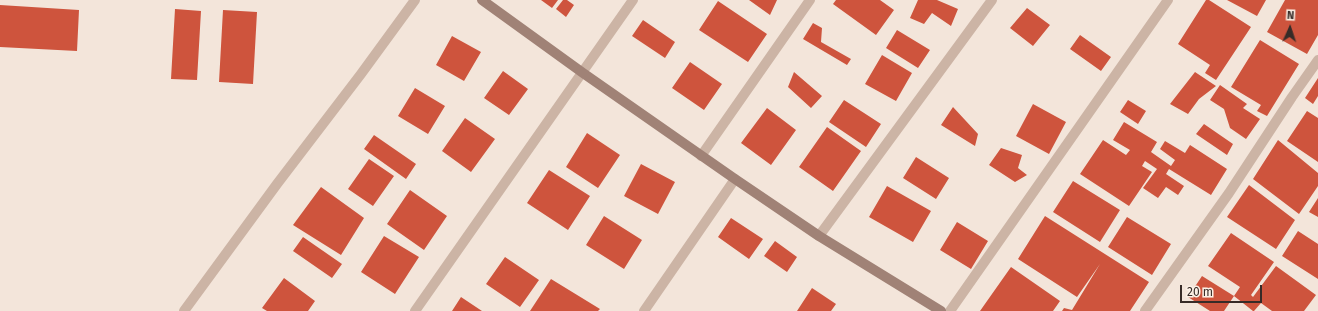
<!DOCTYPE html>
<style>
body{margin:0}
#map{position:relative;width:1318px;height:311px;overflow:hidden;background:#f3e5da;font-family:"Fira Sans",sans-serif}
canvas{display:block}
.north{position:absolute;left:1270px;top:8px;width:40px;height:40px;-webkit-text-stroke:3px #fbf0e6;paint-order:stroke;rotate:3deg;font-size:11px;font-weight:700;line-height:16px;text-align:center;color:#372b27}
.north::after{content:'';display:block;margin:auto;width:14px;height:18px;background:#372b27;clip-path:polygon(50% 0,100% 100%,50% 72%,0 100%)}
.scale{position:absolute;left:1180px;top:285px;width:82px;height:18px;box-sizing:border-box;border:2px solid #372b27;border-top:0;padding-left:5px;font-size:12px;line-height:14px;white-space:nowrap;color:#372b27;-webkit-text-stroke:3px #fbf0e6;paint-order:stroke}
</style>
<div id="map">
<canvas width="1318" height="311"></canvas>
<div class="north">N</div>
<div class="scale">20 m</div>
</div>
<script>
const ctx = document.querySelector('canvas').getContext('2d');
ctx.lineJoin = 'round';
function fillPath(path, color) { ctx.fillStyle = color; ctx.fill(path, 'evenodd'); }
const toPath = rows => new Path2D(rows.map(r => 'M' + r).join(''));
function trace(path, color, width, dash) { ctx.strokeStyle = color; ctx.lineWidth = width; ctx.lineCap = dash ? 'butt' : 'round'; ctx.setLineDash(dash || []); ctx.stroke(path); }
const building = toPath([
 [541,0,558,0,552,8],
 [563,0,567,0,574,5,566,17,556,9],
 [749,0,777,0,770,15],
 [836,0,880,0,894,10,876,35,833,4],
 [918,0,937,0,958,9,951,26,932,13,924,24,910,18],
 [1206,0,1209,0,1251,27,1216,80,1205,73,1210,65,1178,44],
 [1227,0,1266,0,1257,16],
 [1285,0,1318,0,1318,35,1307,54,1267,32],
 [718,1,767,34,748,62,699,30],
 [0,5,79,10,77,51,0,47],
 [1027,8,1050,25,1033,46,1010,28],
 [175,9,201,11,197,80,171,79],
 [223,10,257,12,253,84,219,82],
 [643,20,675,42,665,58,632,36],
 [813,23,822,28,821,42,851,59,847,65,803,39],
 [897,30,930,50,918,68,886,48],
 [1080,35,1111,57,1101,71,1070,49],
 [452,36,481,52,464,81,436,65],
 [1260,40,1299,64,1267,116,1257,111,1261,105,1231,87],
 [882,55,912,73,896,101,865,84],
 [690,62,722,84,704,110,672,88],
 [503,71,528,89,509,115,484,98],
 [794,72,822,96,811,108,788,87],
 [1195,72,1216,86,1199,99,1188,114,1170,104],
 [1318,78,1318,96,1313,104,1305,98],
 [1220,85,1247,104,1243,108,1260,119,1246,139,1230,128,1224,109,1210,100],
 [415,88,445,106,428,134,398,116],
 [844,100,881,124,866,147,829,122],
 [1128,100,1146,111,1138,124,1120,112],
 [1033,104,1066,122,1049,154,1016,136],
 [953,107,978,134,975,146,941,125],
 [767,108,796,130,771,165,741,143],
 [1307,111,1318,118,1318,162,1287,141],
 [465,118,495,139,471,172,442,151],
 [1124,122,1157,142,1151,152,1171,166,1175,160,1160,149,1165,141,1185,153,1190,145,1227,169,1211,195,1169,169,1166,174,1184,186,1178,195,1166,187,1158,198,1143,188,1157,169,1145,161,1142,166,1152,172,1129,206,1080,174,1103,140,1126,155,1130,150,1113,140],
 [1204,124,1233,144,1227,155,1196,134],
 [827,127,861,151,833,191,799,167],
 [587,133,620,155,598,188,566,167],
 [374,135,416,164,406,179,364,149],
 [1278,140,1318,173,1318,186,1299,214,1253,179],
 [1001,148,1022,155,1018,168,1027,175,1015,182,989,165],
 [916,157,949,178,936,199,903,178],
 [369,159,394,176,373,206,348,189],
 [641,164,675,182,658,214,624,196],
 [549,170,590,196,568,230,527,203],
 [1073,181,1120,210,1100,242,1053,212],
 [1249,185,1295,220,1276,249,1227,217],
 [887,186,931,211,913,242,869,217],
 [321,187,364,218,341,255,293,225],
 [410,190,447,216,424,250,387,224],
 [1318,198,1318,217,1309,212],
 [604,216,642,240,624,269,586,245],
 [1045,216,1149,282,1130,311,1062,311,1064,308,1072,310,1100,264,1077,297,1018,259],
 [1127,217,1171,244,1152,275,1108,247],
 [731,218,763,239,749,259,718,237],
 [957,222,988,241,971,269,940,250],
 [1298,231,1318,244,1318,279,1282,256],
 [1231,233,1274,262,1251,295,1253,297,1276,266,1316,295,1304,311,1272,311,1261,303,1254,311,1253,311,1234,296,1240,287,1208,266],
 [384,236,419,257,395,294,361,272],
 [303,237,342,264,332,278,293,251],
 [775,241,797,257,787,272,764,256],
 [505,257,539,280,520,307,486,284],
 [1011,267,1060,301,1053,311,980,311],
 [1202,276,1234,296,1224,311,1210,311,1188,297],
 [284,278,315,301,308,311,267,311,262,308],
 [551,279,600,309,598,311,530,311],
 [812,288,836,304,831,311,797,311],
 [461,297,482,311,452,311]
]);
const street = toPath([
 [701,156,810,0],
 [819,236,992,0],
 [184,311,277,184,361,74,415,0],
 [415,311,633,0],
 [644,311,735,179],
 [950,311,1168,0],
 [1145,311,1229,193,1292,97,1318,60]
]);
const secondary = toPath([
 [482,0,583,73,735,179,819,236,941,311]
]);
fillPath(building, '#ce543d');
trace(street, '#ccb4a5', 10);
trace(secondary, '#a08276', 10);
</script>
